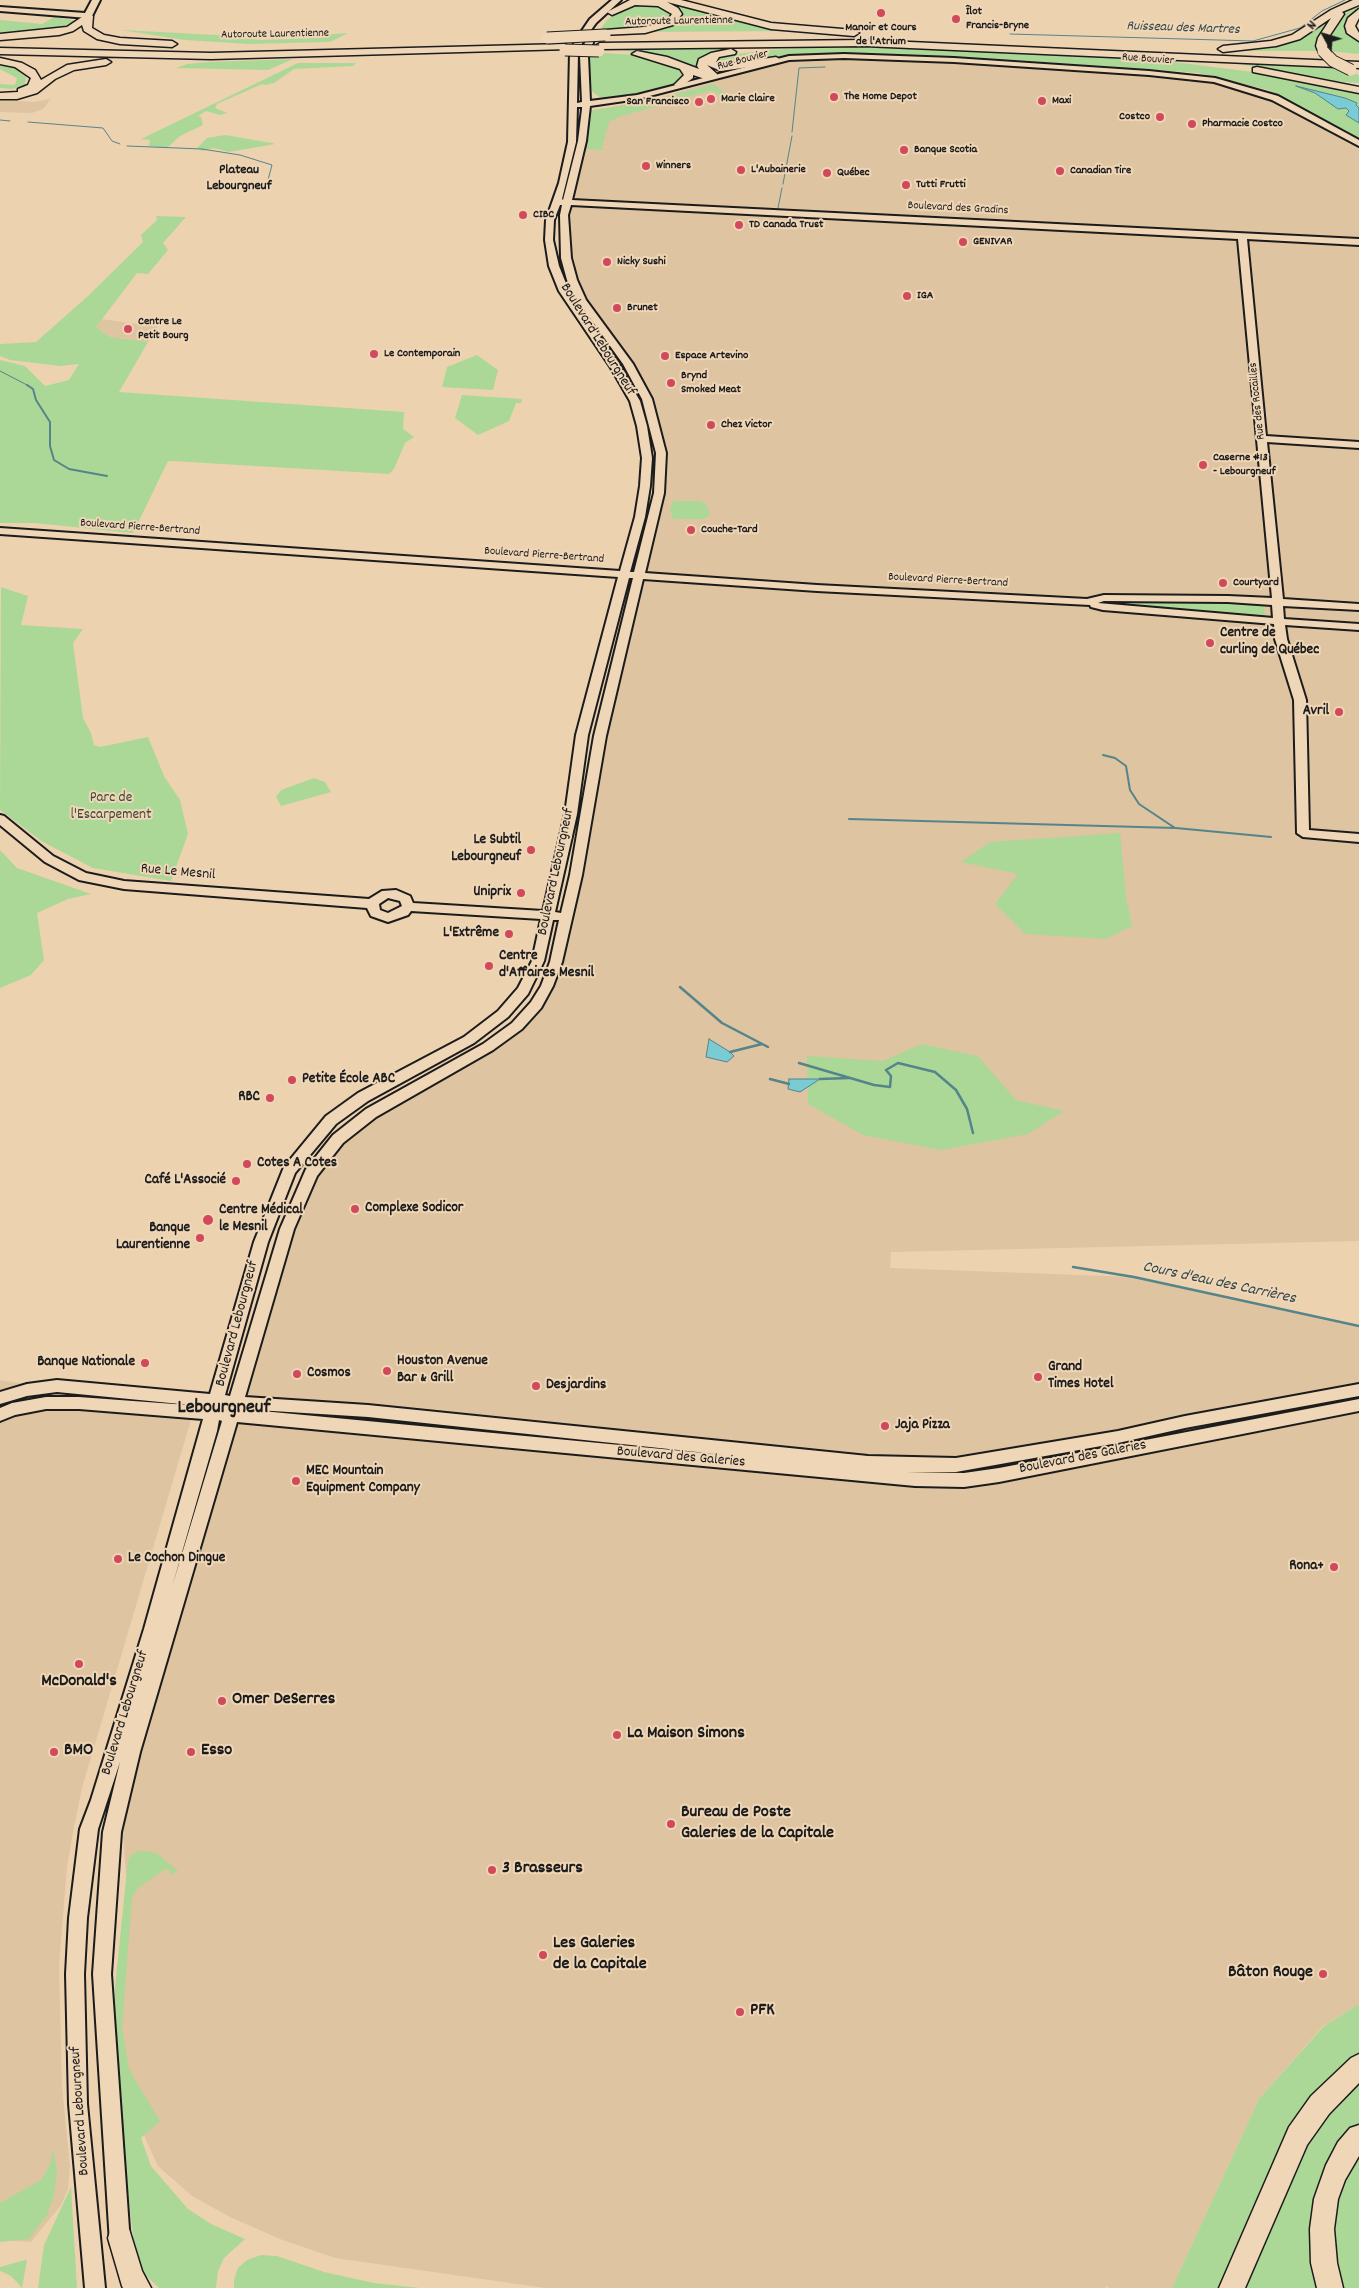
<!DOCTYPE html>
<meta charset="utf-8">
<style>
body{margin:0}
#map{position:relative;width:1359px;height:2288px;overflow:hidden;background:#edd2b0;font-family:Dekko,sans-serif}
canvas{display:block}
.north{position:absolute;left:1299px;top:10px;width:50px;height:50px;-webkit-text-stroke:4px #efd6b7;paint-order:stroke;rotate:309deg;font-size:14px;font-weight:700;line-height:20px;text-align:center;color:#1c1c1c}
.north::after{content:'';display:block;margin:auto;width:18px;height:22px;background:#1c1c1c;clip-path:polygon(50% 0,100% 100%,50% 72%,0 100%)}
</style>
<div id="map">
<canvas width="1359" height="2288"></canvas>
<div class="north">N</div>
</div>
<script>
const ctx = document.querySelector('canvas').getContext('2d');
ctx.lineJoin = 'round';
function fillPath(path, color) { ctx.fillStyle = color; ctx.fill(path, 'evenodd'); }
const toPath = rows => new Path2D(rows.map(r => 'M' + r).join(''));
function trace(path, color, width, dash) { ctx.strokeStyle = color; ctx.lineWidth = width; ctx.lineCap = dash ? 'butt' : 'round'; ctx.setLineDash(dash || []); ctx.stroke(path); }
function label(font, color, halo, rows, align = 'center') {
  ctx.font = font + ' Dekko,sans-serif'; ctx.lineWidth = 4; ctx.setLineDash([]); ctx.textBaseline = 'middle'; ctx.strokeStyle = halo; ctx.fillStyle = color; for (const [text, x, y, turn = 0] of rows) {
    ctx.save(); ctx.translate(x, y); ctx.rotate((+turn || 0) * Math.PI / 180); ctx.textAlign = isNaN(turn) ? turn : align; if (halo) ctx.strokeText(text, 0, 0); ctx.fillText(text, 0, 0); ctx.restore();
  }
}
const built = toPath([
 [840,59,938,59,1215,80,1275,98,1359,143,1359,1241,891,1252,890,1268,1134,1277,1359,1326,1359,2004,1323,2026,1259,2099,1172,2288,1108,2288,1108,2286,1105,2288,545,2288,335,2258,280,2239,230,2217,192,2196,158,2166,146,2140,117,2056,113,2011,127,1891,123,1834,112,1832,233,1415,964,1480,1224,1427,1118,1437,956,1465,236,1401,287,1229,338,1139,517,1026,547,986,661,480,650,405,582,300,563,238,585,122,596,114,615,106,653,99,758,69,790,62],
 [51,99,43,109,32,113,0,112,0,100,34,102],
 [101,319,158,327,148,342,110,337,96,327],
 [0,1380,193,1413,82,1788,74,1827,67,1867,59,1965,62,2087,70,2166,68,2189,61,2205,31,2242,0,2240]
]);
const green = toPath([
 [662,0,733,20,786,31,645,32,678,18],
 [652,2,673,11,673,17,661,26,598,32,607,20,630,4],
 [1359,6,1359,10,1348,17,1345,25,1346,31,1359,41,1359,54,1327,51,1326,47,1329,33,1341,16],
 [54,17,77,21,53,30,28,34,0,34,0,20,42,24],
 [1330,17,1333,18,1320,51,1242,51,1273,46],
 [121,30,236,36,235,38,262,40,318,38,324,35,348,33,330,42,248,44,185,40],
 [753,47,730,50,698,69,666,57,619,50],
 [818,47,909,47,1158,60,1261,73,1359,92,1359,138,1268,90,1199,73,1028,61,843,52,790,55,728,67,715,63,716,59,729,55,767,50],
 [588,52,637,55,678,68,686,74,675,84,656,89,611,99,599,97,592,91,588,72],
 [293,59,268,70,176,68,187,64,210,62],
 [1223,61,1343,69,1359,75,1359,83,1333,81],
 [298,63,356,63,353,66,294,69,274,83,266,85,262,84,217,104,215,108,227,113,220,115,206,111,198,116,201,117,203,125,180,136,167,148,149,146,150,140,141,139],
 [0,64,16,69,26,77,25,85,12,89,0,88,0,84,15,85,17,78,0,69],
 [713,84,729,96,728,106,721,99,723,97,712,90,619,117,609,122,602,148,605,150,584,149,590,112,592,110,647,102],
 [225,135,272,143,275,144,229,152,214,148,202,151,197,148,207,138],
 [156,216,186,217,163,243,168,250,148,274,137,273,96,327,110,337,148,342,119,392,404,412,403,429,414,437,405,443,394,469,389,474,172,461,168,461,133,533,34,523,0,523,0,360,25,366,45,386,69,380,79,364,60,366,10,360,0,356,0,344,36,342,88,296,143,242,141,235,157,220],
 [477,355,498,370,493,390,442,387,447,367],
 [462,395,522,399,521,403,516,403,509,421,478,435,455,418],
 [673,501,700,501,706,504,710,515,704,519,673,519,670,510],
 [1,587,28,596,21,625,83,629,73,643,83,718,91,733,94,745,100,747,148,737,164,776,180,800,188,834,171,881,93,868,43,842,0,810],
 [1104,601,1264,604,1265,615,1104,604],
 [314,778,325,782,331,792,281,806,276,797,281,790],
 [1120,833,1126,897,1132,926,1106,939,1025,934,995,904,1018,874,961,862,990,842],
 [0,850,17,868,91,894,68,899,37,913,44,960,31,975,0,988],
 [922,1044,978,1056,1016,1100,1064,1111,1028,1134,941,1150,863,1135,808,1104,807,1056,883,1061],
 [139,1851,147,1851,158,1854,178,1871,172,1875,167,1868,138,1888,132,1898,122,2027,129,2069,160,2121,141,2138,151,2166,188,2209,211,2224,245,2239,224,2258,218,2271,216,2288,159,2288,141,2271,135,2252,115,2083,115,1987,128,1860,131,1855],
 [1359,2004,1359,2054,1337,2070,1305,2106,1222,2288,1172,2288,1259,2099,1324,2026],
 [1359,2079,1359,2123,1337,2149,1324,2288,1241,2288,1313,2125],
 [53,2149,57,2170,54,2195,47,2215,29,2239,0,2242,0,2203,41,2180,50,2165],
 [1359,2153,1359,2288,1340,2288,1337,2278,1332,2210,1340,2181],
 [71,2187,77,2288,38,2288,44,2245],
 [261,2255,277,2256,324,2272,374,2283,420,2288,234,2288,234,2280,238,2268,247,2260],
 [25,2260,27,2260,22,2288,11,2276,0,2271,0,2267]
]);
const water = toPath([
 [1296,86,1345,98,1357,103,1356,105,1359,108,1359,123,1346,115,1349,111,1346,108,1338,109,1315,93,1296,86],
 [709,1039,730,1052,734,1056,727,1062,706,1057,709,1039],
 [789,1079,820,1079,800,1092,788,1089,789,1079]
]);
const streamFar2 = toPath([
 [1010,34,1253,41,1300,28,1322,11,1345,0],
 [0,120,10,121],
 [28,122,103,128,112,141,120,144],
 [792,132,799,68,825,67],
 [127,146,202,149,240,155,272,165,268,180],
 [783,184,792,136],
 [778,208,782,188],
 [0,371,29,386]
]);
const streamFar1 = toPath([
 [27,385,33,389,36,400,50,422,50,446,54,460,69,469,107,476],
 [1103,755,1115,758,1126,766,1130,790,1139,804,1175,828],
 [849,819,1176,828,1271,837]
]);
const stream = toPath([
 [680,987,722,1023,768,1047],
 [730,1052,762,1044],
 [799,1063,874,1085,890,1087,891,1076,886,1070,898,1063,935,1072,956,1090,967,1109,973,1133],
 [770,1079,789,1084],
 [820,1079,849,1078],
 [1073,1267,1134,1277,1359,1326]
]);
const secondary = toPath([
 [92,0,100,0,92,16,88,18,0,11,0,7,85,13,92,0],
 [612,0,621,0,596,23,583,41,578,53,577,103,582,102,580,56,586,40,590,38,594,40,588,56,590,101,637,95,789,56,844,54,954,58,1149,71,1215,78,1278,96,1359,140,1359,146,1272,100,1214,82,1149,75,954,62,844,58,789,60,638,99,590,106,586,141,572,200,1359,239,1359,245,1247,239,1266,436,1359,442,1359,448,1267,442,1283,599,1359,604,1359,610,1283,606,1284,619,1359,624,1359,630,1285,625,1287,639,1306,700,1309,830,1359,834,1359,842,1303,837,1297,833,1294,700,1275,639,1274,624,1103,610,1091,607,1090,605,817,591,643,579,606,736,582,875,562,962,553,986,541,1008,522,1029,493,1050,376,1117,343,1143,317,1176,294,1229,245,1397,368,1405,868,1456,956,1458,1118,1431,1185,1416,1359,1384,1359,1396,1185,1428,1118,1443,956,1472,906,1472,964,1473,999,1468,1359,1399,1359,1411,999,1482,964,1487,915,1486,237,1422,140,1752,121,1832,111,1974,130,2243,127,2250,120,2253,113,2250,110,2243,93,1974,103,1832,120,1762,98,1829,87,1918,84,1974,87,2104,105,2288,85,2288,69,2104,66,1974,69,1918,80,1829,91,1800,144,1629,203,1419,79,1409,46,1409,15,1415,0,1421,0,1408,12,1403,46,1397,79,1397,201,1406,57,1392,27,1396,0,1404,0,1392,27,1384,57,1380,210,1394,254,1242,284,1167,326,1116,358,1093,464,1037,498,1011,518,988,532,961,541,919,411,911,408,915,388,922,371,916,367,908,124,889,79,880,45,862,0,825,0,815,4,816,53,856,86,873,124,881,369,899,382,891,396,890,410,896,413,903,543,911,565,814,576,735,618,577,0,534,0,528,620,571,635,517,640,486,642,458,637,426,630,401,611,368,559,291,549,266,545,240,546,220,559,183,568,142,570,53,575,41,590,19,612,0],
 [577,107,582,107,582,109,578,141,563,200,562,199,576,142,577,107],
 [560,205,562,205,560,215,561,258,567,280,577,300,623,364,642,399,656,453,654,493,634,572,630,572,645,517,650,486,652,458,647,426,640,401,621,368,569,291,559,266,553,240,554,220,560,205],
 [571,205,1238,239,1272,598,1228,596,1104,595,1087,599,817,585,645,573,664,493,666,453,652,399,633,364,586,300,577,280,571,258,568,215,571,205],
 [629,578,633,578,594,736,570,875,561,913,555,912,577,814,588,735,629,578],
 [1104,601,1228,602,1272,605,1273,618,1098,603,1104,601],
 [388,898,400,901,402,906,388,913,380,910,379,904,388,898],
 [553,920,559,920,550,962,541,986,531,1002,512,1023,483,1044,366,1109,333,1135,306,1169,280,1229,230,1396,225,1395,268,1242,295,1173,336,1124,368,1101,474,1043,508,1017,528,994,544,961,553,920],
 [241,1409,368,1417,725,1455,241,1409],
 [219,1420,222,1421,172,1587,217,1431,219,1420]
]);
const highway = toPath([
 [630,0,681,0,771,23,854,30,859,33,854,36,771,29,667,2,678,8,682,14,673,25,645,33,601,35,601,31,605,30,644,27,667,21,672,14,658,6,635,5,612,15,607,12,630,0],
 [1353,0,1359,0,1359,5,1342,12,1344,14,1328,38,1327,53,1319,53,1316,46,1318,38,1331,18,1300,39,1276,46,1223,52,1218,49,1223,46,1271,41,1292,35,1331,10,1353,0],
 [1359,9,1359,18,1355,26,1359,33,1359,41,1347,33,1345,26,1348,18,1359,9],
 [88,13,93,16,92,28,104,35,120,38,172,41,177,44,172,47,120,44,97,39,84,31,82,25,73,31,59,35,0,40,0,34,67,27,88,13],
 [865,40,1359,62,1359,68,865,46,600,49,595,46,600,43,865,40],
 [565,44,570,47,569,49,211,59,0,54,0,48,211,53,565,44],
 [731,49,736,52,735,54,719,57,716,62,722,65,776,57,781,60,776,63,721,71,707,65,717,74,717,78,708,80,693,75,693,78,679,88,674,85,684,75,680,69,632,54,637,51,667,57,699,69,697,66,699,59,711,53,731,49],
 [0,58,22,63,35,70,41,80,67,65,106,59,111,62,106,65,74,70,55,79,37,93,17,99,0,99,0,93,18,92,18,89,28,85,31,78,15,67,0,64,0,58],
 [1257,67,1359,87,1359,93,1253,72,1253,68,1257,67],
 [1359,2054,1359,2083,1329,2114,1307,2145,1245,2288,1219,2288,1289,2127,1311,2096,1351,2058,1359,2054],
 [1359,2125,1359,2156,1345,2180,1338,2199,1334,2229,1337,2263,1343,2288,1317,2288,1311,2263,1310,2229,1314,2199,1326,2165,1338,2142,1350,2128,1359,2125],
 [120,2226,129,2229,142,2271,151,2288,123,2288,122,2286,108,2238,111,2229,120,2226]
]);
const highwayBridge = toPath([
 [547,38,605,35],
 [565,50,599,51],
 [1323,51,1333,61,1351,70]
]);
const markers = [
 [881,13,5,"#d1495b"],
 [956,19,5,"#d1495b"],
 [834,97,5,"#d1495b"],
 [711,99,5,"#d1495b"],
 [1042,101,5,"#d1495b"],
 [699,102,5,"#d1495b"],
 [1160,117,5,"#d1495b"],
 [1192,124,5,"#d1495b"],
 [904,150,5,"#d1495b"],
 [646,166,5,"#d1495b"],
 [741,170,5,"#d1495b"],
 [1060,171,5,"#d1495b"],
 [827,173,5,"#d1495b"],
 [906,185,5,"#d1495b"],
 [523,215,5,"#d1495b"],
 [739,225,5,"#d1495b"],
 [963,242,5,"#d1495b"],
 [607,262,5,"#d1495b"],
 [907,296,5,"#d1495b"],
 [617,308,5,"#d1495b"],
 [128,329,5,"#d1495b"],
 [374,354,5,"#d1495b"],
 [665,356,5,"#d1495b"],
 [671,383,5,"#d1495b"],
 [711,425,5,"#d1495b"],
 [1203,465,5,"#d1495b"],
 [691,530,5,"#d1495b"],
 [1223,583,5,"#d1495b"],
 [1210,643,5,"#d1495b"],
 [1339,712,5,"#d1495b"],
 [531,850,5,"#d1495b"],
 [521,893,5,"#d1495b"],
 [509,934,5,"#d1495b"],
 [489,966,5,"#d1495b"],
 [292,1080,5,"#d1495b"],
 [270,1098,5,"#d1495b"],
 [247,1164,5,"#d1495b"],
 [236,1181,5,"#d1495b"],
 [355,1209,5,"#d1495b"],
 [208,1220,6,"#d1495b"],
 [200,1238,5,"#d1495b"],
 [145,1363,5,"#d1495b"],
 [387,1371,5,"#d1495b"],
 [297,1374,5,"#d1495b"],
 [1038,1377,5,"#d1495b"],
 [536,1386,5,"#d1495b"],
 [885,1426,5,"#d1495b"],
 [296,1481,5,"#d1495b"],
 [118,1559,5,"#d1495b"],
 [1334,1567,5,"#d1495b"],
 [79,1664,5,"#d1495b"],
 [222,1701,5,"#d1495b"],
 [617,1735,5,"#d1495b"],
 [54,1752,5,"#d1495b"],
 [191,1752,5,"#d1495b"],
 [671,1824,5,"#d1495b"],
 [492,1870,5,"#d1495b"],
 [543,1955,5,"#d1495b"],
 [1323,1974,5,"#d1495b"],
 [740,2012,5,"#d1495b"]
];
const farPoinames = [
 ["Îlot",966,12],
 ["Francis-Bryne",966,26],
 ["Manoir et Cours",881,28,"center"],
 ["de l'Atrium",881,42,"center"],
 ["The Home Depot",844,97],
 ["Marie Claire",721,99],
 ["Maxi",1052,101],
 ["San Francisco",689,102,"right"],
 ["Costco",1150,117,"right"],
 ["Pharmacie Costco",1202,124],
 ["Banque Scotia",914,150],
 ["Winners",656,166],
 ["L'Aubainerie",751,170],
 ["Canadian Tire",1070,171],
 ["Québec",837,173],
 ["Tutti Frutti",916,185],
 ["CIBC",533,215],
 ["TD Canada Trust",749,225],
 ["GENIVAR",973,242],
 ["Nicky Sushi",617,262],
 ["IGA",917,296],
 ["Brunet",627,308],
 ["Centre Le",138,322],
 ["Petit Bourg",138,336],
 ["Le Contemporain",384,354],
 ["Espace Artevino",675,356],
 ["Brynd",681,376],
 ["Smoked Meat",681,390],
 ["Chez Victor",721,425],
 ["Caserne #13",1213,458],
 ["- Lebourgneuf",1213,472],
 ["Couche-Tard",701,530],
 ["Courtyard",1233,583]
];
const farStreetnames = [
 ["Autoroute Laurentienne",679,22,-1],
 ["Autoroute Laurentienne",275,35,-1],
 ["Rue Bouvier",1148,60,4],
 ["Rue Bouvier",743,61,-15],
 ["Boulevard des Gradins",958,209,3],
 ["Rue des Rocailles",1258,401,-96],
 ["Boulevard Pierre-Bertrand",140,528,4],
 ["Boulevard Pierre-Bertrand",544,556,4],
 ["Boulevard Pierre-Bertrand",948,581,3]
];
const farWaternames = [
 ["Ruisseau des Martres",1183,29,2]
];
const farNeighbourhoodnames = [
 ["Plateau",239,171],
 ["Lebourgneuf",239,187]
];
const streetNames = [
 ["Boulevard Lebourgneuf",597,340,58],
 ["Boulevard Lebourgneuf",557,872,-78],
 ["Rue Le Mesnil",178,873,5],
 ["Boulevard Lebourgneuf",238,1324,-75],
 ["Boulevard des Galeries",681,1458,5],
 ["Boulevard des Galeries",1083,1458,-11],
 ["Boulevard Lebourgneuf",126,1713,-73],
 ["Boulevard Lebourgneuf",81,2111,-94]
];
const poiNames = [
 ["Centre de",1220,634],
 ["curling de Québec",1220,651],
 ["Avril",1329,712,"right"],
 ["Le Subtil",521,841,"right"],
 ["Lebourgneuf",521,858,"right"],
 ["Uniprix",511,893,"right"],
 ["L'Extrême",499,934,"right"],
 ["Centre",499,957],
 ["d'Affaires Mesnil",499,974],
 ["Petite École ABC",302,1080],
 ["RBC",260,1098,"right"],
 ["Cotes A Cotes",257,1164],
 ["Café L'Associé",226,1181,"right"],
 ["Complexe Sodicor",365,1209],
 ["Centre Médical",219,1211],
 ["le Mesnil",219,1228],
 ["Banque",190,1229,"right"],
 ["Laurentienne",190,1246,"right"],
 ["Houston Avenue",397,1362],
 ["Bar & Grill",397,1379],
 ["Banque Nationale",135,1363,"right"],
 ["Grand",1048,1368],
 ["Times Hotel",1048,1385],
 ["Cosmos",307,1374],
 ["Desjardins",546,1386],
 ["Jaja Pizza",895,1426],
 ["MEC Mountain",306,1472],
 ["Equipment Company",306,1489],
 ["Le Cochon Dingue",128,1559],
 ["Rona+",1324,1567,"right"]
];
const parkNames = [
 ["Parc de",111,799],
 ["l'Escarpement",111,816]
];
const waterNames = [
 ["Cours d'eau des Carrières",1219,1284,12]
];
const nearPoinames = [
 ["McDonald's",79,1683,"center"],
 ["Omer DeSerres",232,1701],
 ["La Maison Simons",627,1735],
 ["BMO",64,1752],
 ["Esso",201,1752],
 ["Bureau de Poste",681,1814],
 ["Galeries de la Capitale",681,1835],
 ["3 Brasseurs",502,1870],
 ["Les Galeries",553,1945],
 ["de la Capitale",553,1966],
 ["Bâton Rouge",1313,1974,"right"],
 ["PFK",750,2012]
];
const districtNames = [
 ["Lebourgneuf",224,1409]
];
fillPath(built, '#dec4a0');
fillPath(green, '#abd897');
fillPath(water, '#7bcbd4');
trace(water, '#55858a', 1);
trace(streamFar2, '#55858a', 1);
trace(streamFar1, '#55858a', 2);
trace(stream, '#55858a', 2.5);
trace(secondary, '#1c1c1c', 4);
trace(highway, '#1c1c1c', 3);
fillPath(secondary, '#efd6b7');
fillPath(highway, '#efd6b7');
trace(highwayBridge, '#1c1c1c', 13, []);
trace(highwayBridge, '#efd6b7', 11);
for (const [x, y, r, color] of markers) { const dot = new Path2D(); dot.arc(x, y, r, 0, 2 * Math.PI); ctx.fillStyle = color; ctx.fill(dot); trace(dot, '#efd6b7', 2); }
label('bold 12px', '#1c1c1c', '#efd6b7', farPoinames, 'left');
label('12px', '#1c1c1c', '#efd6b7', farStreetnames);
label('italic 14px', '#34484a', '#efd6b7', farWaternames);
label('bold 14px', '#1c1c1c', '#efd6b7', farNeighbourhoodnames);
label('15px', '#1c1c1c', '#efd6b7', streetNames);
label('bold 15px', '#1c1c1c', '#efd6b7', poiNames, 'left');
label('15px', '#404b3b', '#efd6b7', parkNames);
label('italic 16px', '#34484a', '#efd6b7', waterNames);
label('bold 18px', '#1c1c1c', '#efd6b7', nearPoinames, 'left');
label('bold 20px', '#1c1c1c', '#efd6b7', districtNames);
</script>
